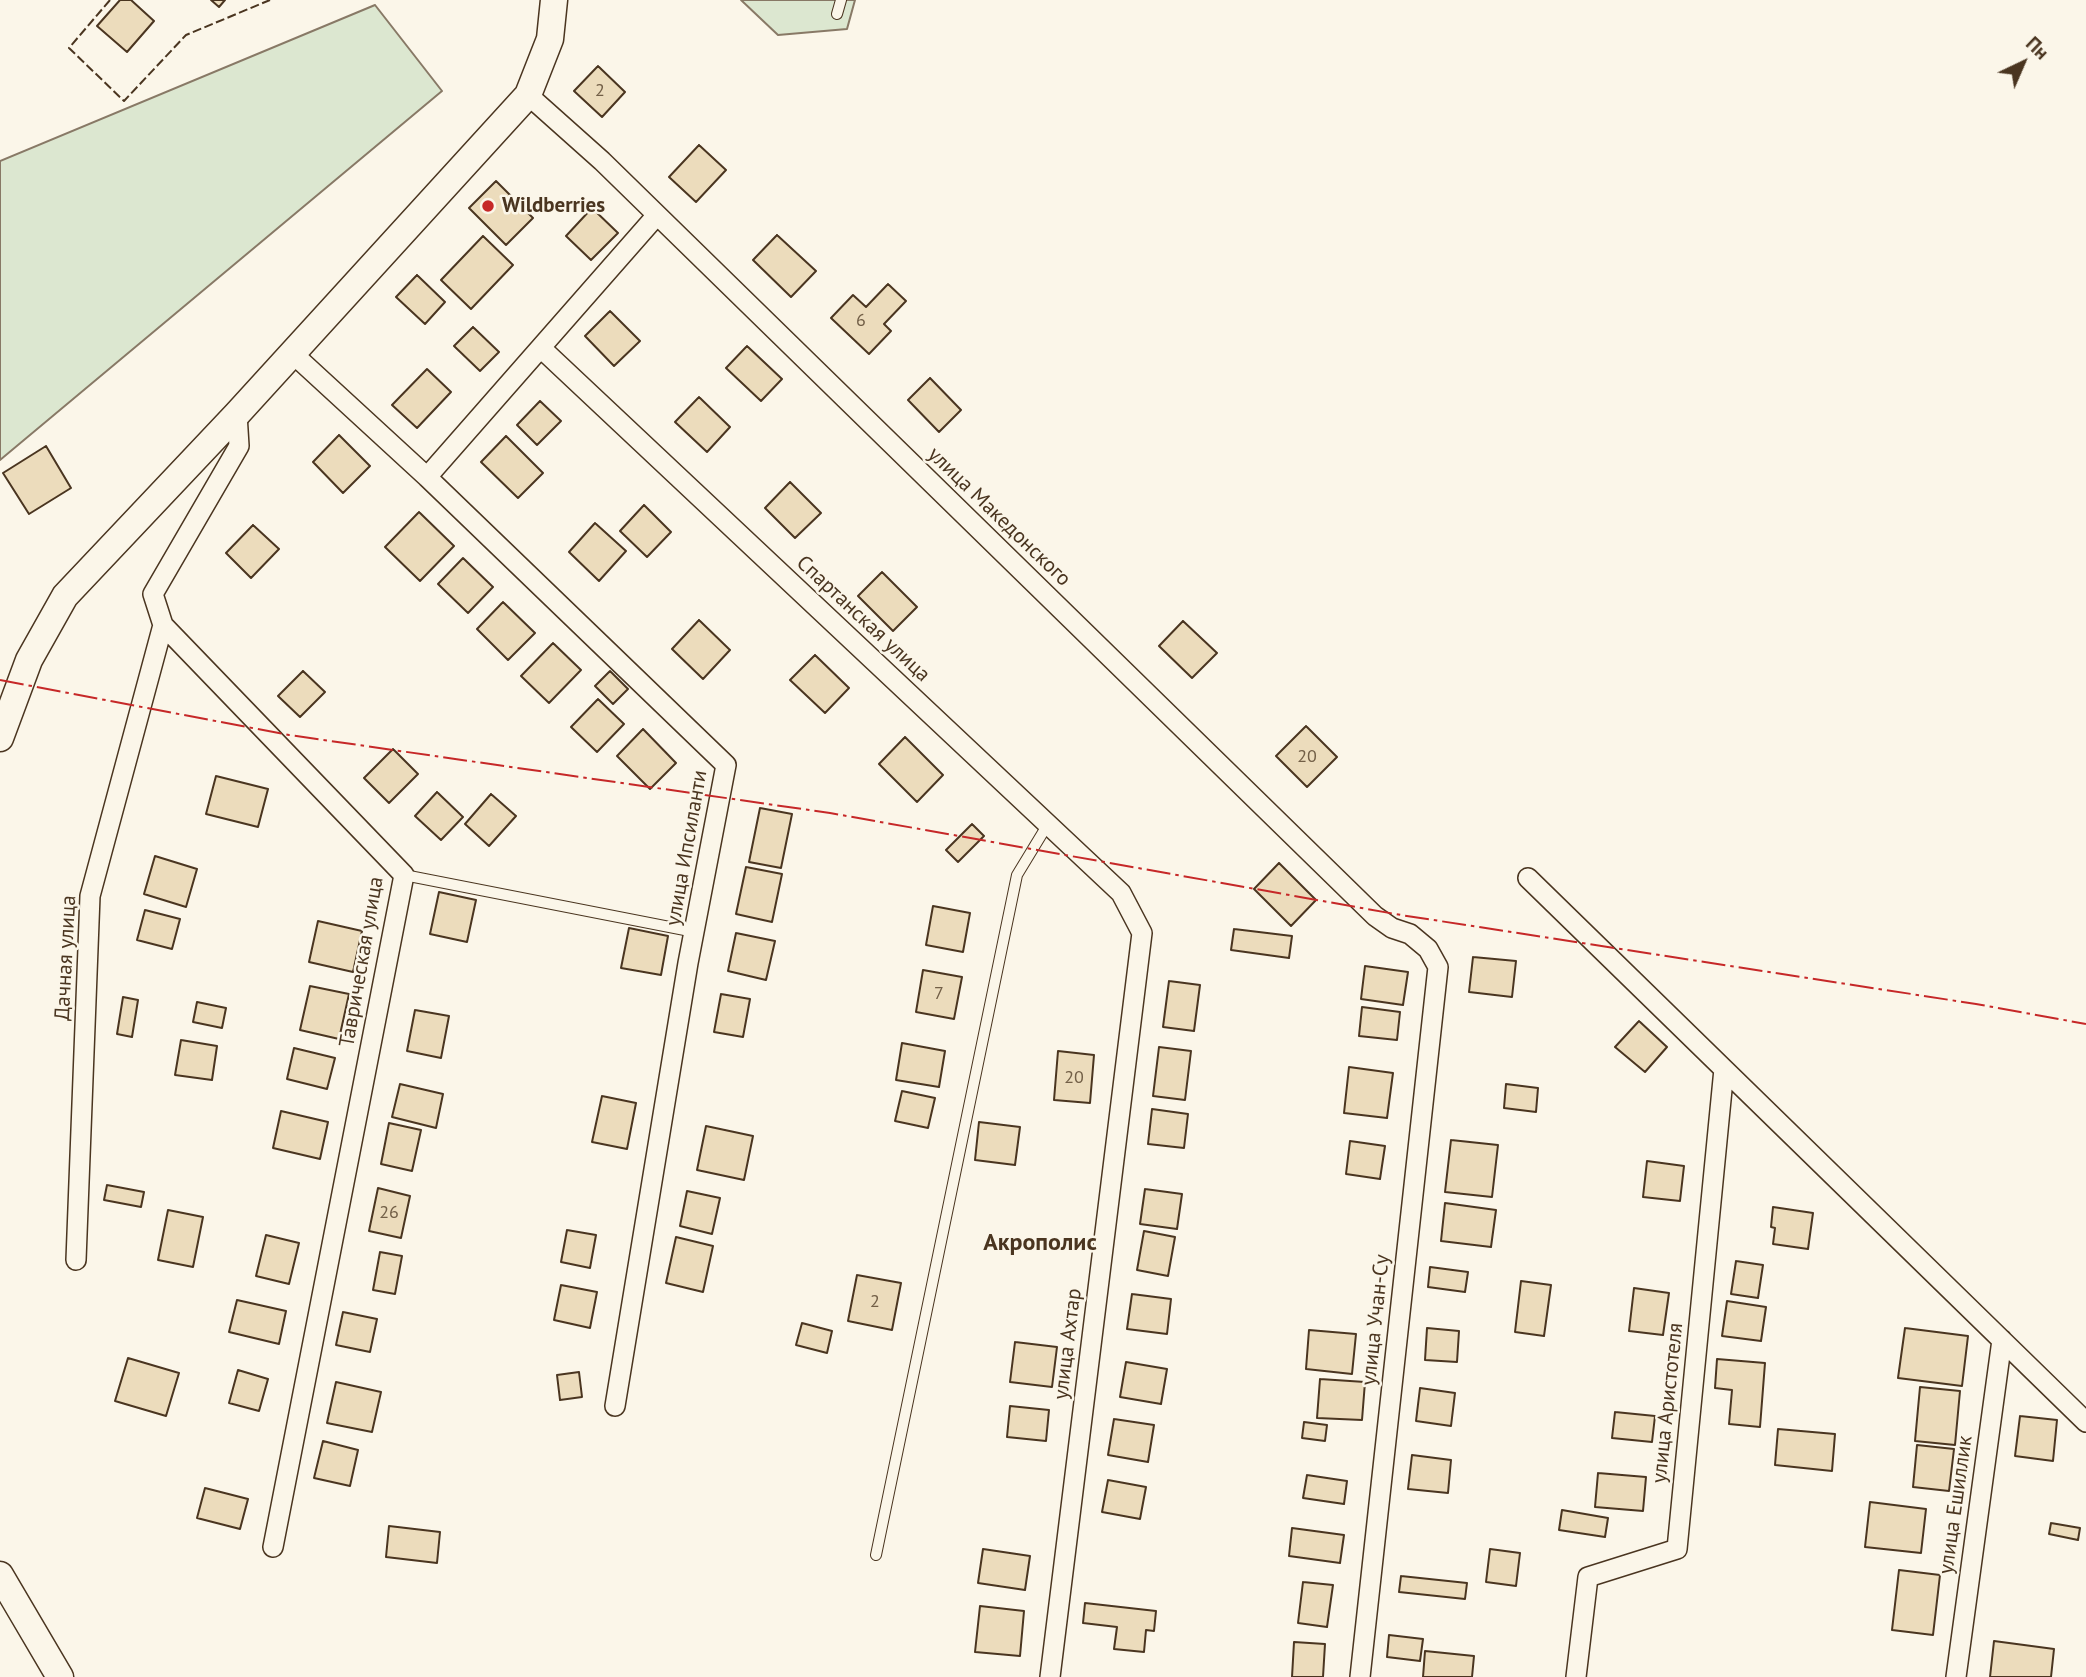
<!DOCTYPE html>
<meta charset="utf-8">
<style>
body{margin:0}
#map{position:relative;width:2086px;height:1677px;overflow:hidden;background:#fbf6e9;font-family:"PT Sans",sans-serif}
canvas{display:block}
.north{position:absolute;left:1988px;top:28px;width:70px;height:70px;-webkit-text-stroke:5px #fbf6e9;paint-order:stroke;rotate:44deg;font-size:19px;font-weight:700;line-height:28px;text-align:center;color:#4a3520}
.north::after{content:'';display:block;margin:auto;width:24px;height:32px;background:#4a3520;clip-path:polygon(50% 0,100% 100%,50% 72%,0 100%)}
</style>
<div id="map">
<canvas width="2086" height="1677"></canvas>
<div class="north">Пн</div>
</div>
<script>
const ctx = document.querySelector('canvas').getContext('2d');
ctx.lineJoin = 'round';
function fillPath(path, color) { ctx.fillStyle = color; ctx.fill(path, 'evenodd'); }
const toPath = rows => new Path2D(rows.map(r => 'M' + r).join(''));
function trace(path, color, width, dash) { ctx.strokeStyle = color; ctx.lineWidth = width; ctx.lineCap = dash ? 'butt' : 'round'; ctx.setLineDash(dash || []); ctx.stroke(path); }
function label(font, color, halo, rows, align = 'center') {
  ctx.font = font + ' "PT Sans",sans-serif'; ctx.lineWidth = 5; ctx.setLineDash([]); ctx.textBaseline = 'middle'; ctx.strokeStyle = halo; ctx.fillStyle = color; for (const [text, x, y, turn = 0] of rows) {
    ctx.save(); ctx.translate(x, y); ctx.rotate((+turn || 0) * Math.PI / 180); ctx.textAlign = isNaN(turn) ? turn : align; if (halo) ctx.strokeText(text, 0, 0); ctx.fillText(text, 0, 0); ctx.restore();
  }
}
const green = toPath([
 [741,0,855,0,847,29,778,35,741,0],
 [375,5,442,91,0,460,0,161,375,5]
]);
const building = toPath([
 [120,0,131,0,154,21,127,52,97,26,120,0],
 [211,0,225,0,219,7,211,0],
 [598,66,625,92,602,117,574,91,598,66],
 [699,145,726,170,696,202,669,177,699,145],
 [496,181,533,218,506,245,469,208,496,181],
 [592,208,618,233,591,260,566,236,592,208],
 [777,235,816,271,791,297,753,260,777,235],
 [483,236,513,265,471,309,441,280,483,236],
 [417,275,445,302,425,324,396,297,417,275],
 [888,284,906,301,884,324,891,331,869,354,831,318,853,295,866,307,888,284],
 [610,311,640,341,614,366,585,336,610,311],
 [473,327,499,352,480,371,454,346,473,327],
 [747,346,782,379,761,401,726,368,747,346],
 [427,369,451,392,417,428,392,405,427,369],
 [930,378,961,410,939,432,908,400,930,378],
 [699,397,730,427,707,452,675,422,699,397],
 [540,401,561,421,537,445,517,425,540,401],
 [339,435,370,466,343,493,313,462,339,435],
 [506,436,543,473,518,498,481,462,506,436],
 [46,446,71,488,29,514,3,473,46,446],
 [790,482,821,513,795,538,765,508,790,482],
 [644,505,671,532,647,557,620,531,644,505],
 [419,512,454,546,420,581,385,547,419,512],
 [595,523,626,551,599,581,569,552,595,523],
 [253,525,279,549,251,578,226,553,253,525],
 [463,558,493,587,468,613,438,584,463,558],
 [882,572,917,607,893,631,858,596,882,572],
 [503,602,535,633,508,660,477,629,503,602],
 [699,620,730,650,703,679,672,649,699,620],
 [1183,621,1217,653,1192,678,1159,646,1183,621],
 [553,643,581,670,549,703,521,676,553,643],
 [815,655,849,688,825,713,790,680,815,655],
 [303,671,325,692,300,717,278,696,303,671],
 [610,671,628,689,613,704,595,686,610,671],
 [598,699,624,724,597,752,571,727,598,699],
 [1306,726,1337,757,1307,787,1276,756,1306,726],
 [643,729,676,763,650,789,617,756,643,729],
 [905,737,943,775,917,802,879,764,905,737],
 [393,749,418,774,389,803,364,778,393,749],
 [216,776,268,789,258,827,206,814,216,776],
 [437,792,463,817,441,840,415,816,437,792],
 [491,794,516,816,489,846,465,824,491,794],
 [760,808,792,814,781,868,749,862,760,808],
 [972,824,984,836,958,862,946,850,972,824],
 [155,856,197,869,186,907,144,894,155,856],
 [1279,863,1316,900,1291,926,1254,889,1279,863],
 [746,867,782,874,772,922,736,914,746,867],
 [439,892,476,900,467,942,430,934,439,892],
 [933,906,970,913,963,952,926,945,933,906],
 [145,910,180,919,172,949,137,940,145,910],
 [318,921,362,931,353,972,309,962,318,921],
 [629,928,668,936,661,975,621,968,629,928],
 [1234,929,1292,936,1289,958,1231,950,1234,929],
 [736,933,775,941,766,980,728,971,736,933],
 [1473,957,1516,961,1512,997,1469,992,1473,957],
 [1365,966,1408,972,1403,1005,1361,999,1365,966],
 [923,970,962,977,954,1019,916,1012,923,970],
 [1169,981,1200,985,1194,1031,1163,1027,1169,981],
 [310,986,349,994,339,1039,300,1030,310,986],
 [721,994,750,999,743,1037,714,1032,721,994],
 [123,997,138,1000,132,1037,117,1034,123,997],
 [197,1002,226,1008,222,1028,193,1022,197,1002],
 [1362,1007,1400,1012,1397,1040,1359,1036,1362,1007],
 [415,1010,449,1016,441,1058,407,1051,415,1010],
 [1639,1021,1667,1047,1645,1072,1615,1047,1639,1021],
 [181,1040,217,1046,212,1080,175,1075,181,1040],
 [902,1043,945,1051,939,1087,896,1080,902,1043],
 [1159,1047,1191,1051,1185,1100,1153,1096,1159,1047],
 [294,1048,335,1058,327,1089,287,1079,294,1048],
 [1058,1051,1094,1055,1090,1103,1054,1100,1058,1051],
 [1349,1067,1393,1073,1387,1118,1344,1113,1349,1067],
 [400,1084,443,1094,436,1128,392,1117,400,1084],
 [1506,1084,1538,1088,1536,1112,1504,1108,1506,1084],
 [902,1091,935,1098,928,1128,895,1121,902,1091],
 [602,1096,636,1103,627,1149,592,1142,602,1096],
 [1152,1109,1188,1114,1184,1148,1148,1144,1152,1109],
 [281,1111,328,1122,320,1159,273,1148,281,1111],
 [979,1122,1020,1127,1015,1165,975,1160,979,1122],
 [389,1123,421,1130,412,1171,381,1164,389,1123],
 [706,1126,753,1136,744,1180,697,1170,706,1126],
 [1451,1140,1498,1145,1492,1197,1445,1192,1451,1140],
 [1350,1141,1385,1146,1380,1179,1346,1174,1350,1141],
 [1647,1161,1684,1166,1680,1201,1643,1197,1647,1161],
 [107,1185,144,1192,141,1207,104,1200,107,1185],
 [378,1188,410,1196,401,1238,369,1231,378,1188],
 [1145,1189,1182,1194,1177,1229,1140,1224,1145,1189],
 [687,1191,720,1198,712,1234,680,1226,687,1191],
 [1445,1203,1496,1210,1491,1247,1441,1241,1445,1203],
 [1773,1207,1813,1213,1808,1249,1773,1244,1775,1228,1771,1227,1773,1207],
 [168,1210,203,1217,193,1267,158,1260,168,1210],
 [567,1230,596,1235,590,1268,561,1262,567,1230],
 [1144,1231,1175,1237,1168,1276,1137,1270,1144,1231],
 [266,1235,299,1243,289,1284,256,1276,266,1235],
 [676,1237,713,1246,703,1292,666,1283,676,1237],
 [380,1252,402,1256,395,1294,373,1290,380,1252],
 [1736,1261,1763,1265,1758,1298,1731,1294,1736,1261],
 [1430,1267,1468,1272,1465,1292,1428,1287,1430,1267],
 [857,1275,901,1283,892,1330,848,1321,857,1275],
 [1521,1281,1551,1285,1544,1336,1515,1332,1521,1281],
 [561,1285,597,1292,590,1328,554,1320,561,1285],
 [1634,1288,1669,1293,1663,1335,1629,1331,1634,1288],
 [1132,1294,1171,1299,1167,1334,1127,1329,1132,1294],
 [237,1300,286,1311,279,1344,229,1332,237,1300],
 [1727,1301,1766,1307,1761,1341,1722,1336,1727,1301],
 [343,1312,377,1319,370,1352,336,1345,343,1312],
 [802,1323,832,1331,827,1353,796,1345,802,1323],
 [1427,1328,1459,1331,1457,1362,1425,1360,1427,1328],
 [1905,1328,1968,1336,1962,1386,1898,1378,1905,1328],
 [1309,1330,1356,1334,1352,1374,1306,1369,1309,1330],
 [1015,1342,1057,1347,1052,1387,1010,1382,1015,1342],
 [128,1358,179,1373,166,1416,115,1401,128,1358],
 [1717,1359,1765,1363,1760,1427,1729,1424,1732,1390,1715,1388,1717,1359],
 [1126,1362,1167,1369,1161,1404,1120,1397,1126,1362],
 [238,1370,268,1379,259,1411,229,1403,238,1370],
 [579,1372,582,1397,560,1400,557,1375,579,1372],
 [1320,1379,1365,1382,1362,1420,1317,1418,1320,1379],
 [336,1382,381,1392,372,1432,327,1423,336,1382],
 [1920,1387,1960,1391,1955,1445,1915,1441,1920,1387],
 [1420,1388,1455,1393,1451,1426,1416,1421,1420,1388],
 [1010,1406,1049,1410,1046,1441,1007,1437,1010,1406],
 [1615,1412,1655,1416,1652,1442,1612,1438,1615,1412],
 [2020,1416,2057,1420,2053,1461,2015,1456,2020,1416],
 [1114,1419,1154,1425,1148,1462,1108,1455,1114,1419],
 [1304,1422,1327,1425,1325,1441,1302,1438,1304,1422],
 [1778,1429,1835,1434,1832,1471,1775,1465,1778,1429],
 [323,1441,358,1450,350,1486,314,1478,323,1441],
 [1917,1445,1954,1449,1949,1491,1913,1487,1917,1445],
 [1412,1455,1451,1460,1448,1493,1408,1489,1412,1455],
 [1598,1473,1646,1477,1643,1511,1595,1507,1598,1473],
 [1307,1475,1347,1481,1344,1504,1303,1498,1307,1475],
 [1108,1480,1146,1487,1140,1519,1102,1512,1108,1480],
 [205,1488,248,1499,240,1529,197,1518,205,1488],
 [1870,1502,1926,1509,1921,1553,1865,1547,1870,1502],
 [1562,1510,1608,1518,1605,1537,1559,1530,1562,1510],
 [2051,1523,2080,1528,2078,1540,2049,1534,2051,1523],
 [389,1526,440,1532,437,1563,386,1557,389,1526],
 [1292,1528,1344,1535,1340,1563,1289,1556,1292,1528],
 [983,1549,1030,1556,1025,1590,978,1583,983,1549],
 [1490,1549,1520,1553,1516,1586,1486,1582,1490,1549],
 [1899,1570,1940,1575,1933,1635,1892,1630,1899,1570],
 [1401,1576,1467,1583,1465,1599,1399,1592,1401,1576],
 [1303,1582,1333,1585,1327,1627,1298,1623,1303,1582],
 [1085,1603,1156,1611,1154,1631,1146,1630,1144,1652,1114,1649,1117,1627,1083,1623,1085,1603],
 [980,1606,1024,1611,1020,1656,975,1652,980,1606],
 [1389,1635,1423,1639,1420,1661,1387,1657,1389,1635],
 [1994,1641,2054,1649,2051,1677,1990,1677,1994,1641],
 [1294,1642,1325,1644,1323,1677,1292,1677,1294,1642],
 [1425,1651,1474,1656,1472,1677,1423,1677,1425,1651]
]);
const service = toPath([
 [837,14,841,0],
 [404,875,695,932],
 [876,1555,1017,875,1048,824]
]);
const minor = toPath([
 [528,95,602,161,1375,916,1392,928,1410,934,1428,949,1438,967,1360,1677],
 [541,348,1121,893,1142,933,1050,1677],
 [291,352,427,477,726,765,688,963,615,1406],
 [237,414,239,446,153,594,163,625,404,875,273,1547],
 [427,477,657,215],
 [1528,878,2086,1422],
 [76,1260,90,896,163,625],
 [1576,1677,1588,1577,1677,1549,1724,1069],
 [1956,1677,2002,1340]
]);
const secondary = toPath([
 [0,738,29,660,65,596,237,414,528,95,550,39,554,0],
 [0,1575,60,1677]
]);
const fence = toPath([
 [110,0,69,48,124,101,186,35,270,0]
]);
const power = toPath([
 [0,680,289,735,830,813,1401,915,1976,1004,2086,1024]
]);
const markers = [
 [488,206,7,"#c62828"]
];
const numberNames = [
 ["2",600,91],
 ["6",861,321],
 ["20",1307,757],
 ["7",939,994],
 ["20",1074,1078],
 ["26",389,1213],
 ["2",875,1302]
];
const poiNames = [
 ["Wildberries",502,206]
];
const streetNames = [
 ["улица Македонского",999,517,44],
 ["Спартанская улица",863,619,43],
 ["улица Ипсиланти",687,848,-80],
 ["Дачная улица",66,958,-87],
 ["Таврическая улица",362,962,-80],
 ["улица Учан-Су",1376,1320,-84],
 ["улица Ахтар",1068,1344,-83],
 ["улица Аристотеля",1668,1403,-84],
 ["улица Ешиллик",1956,1505,-82]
];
const quarterNames = [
 ["Акрополис",1040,1243]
];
fillPath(green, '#dce7d0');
trace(green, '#887966', 2);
fillPath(building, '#ecdcbc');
trace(building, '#4a3520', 2);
trace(service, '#4a3520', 12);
trace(minor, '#4a3520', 22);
trace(secondary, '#4a3520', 29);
trace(service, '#fbf6e9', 10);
trace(minor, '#fbf6e9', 19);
trace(secondary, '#fbf6e9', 26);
trace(fence, '#4a3520', 2, [9, 3.5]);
trace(power, '#c62828', 2, [24, 5, 3.5, 5]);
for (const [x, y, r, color] of markers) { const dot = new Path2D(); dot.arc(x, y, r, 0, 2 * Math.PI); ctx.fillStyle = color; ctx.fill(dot); trace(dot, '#fbf6e9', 2.5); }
label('18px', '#725f47', null, numberNames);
label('bold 21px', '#4a3520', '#fbf6e9', poiNames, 'left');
label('21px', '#4a3520', '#fbf6e9', streetNames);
label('bold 24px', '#4a3520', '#fbf6e9', quarterNames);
</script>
